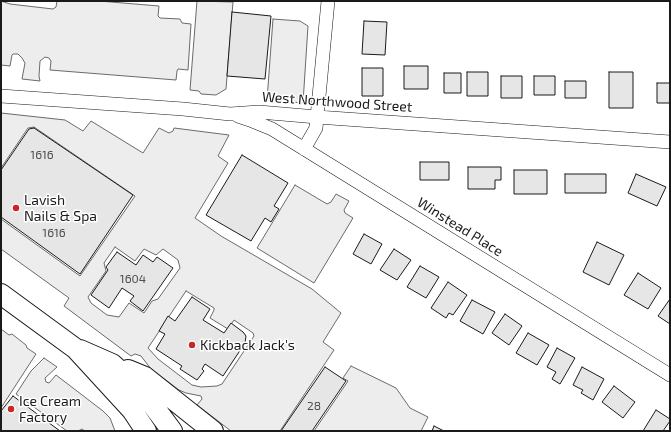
<!DOCTYPE html>
<style>
body{margin:0}
#map{position:relative;width:671px;height:432px;overflow:hidden;background:#fff;font-family:"Exo 2",sans-serif}
canvas{display:block}
.frame{position:absolute;inset:0;border:2px solid #1a1a1a;pointer-events:none}
</style>
<div id="map">
<canvas width="671" height="432"></canvas>
<div class="frame"></div>
</div>
<script>
const ctx = document.querySelector('canvas').getContext('2d');
ctx.lineJoin = 'round';
function fillPath(path, color) { ctx.fillStyle = color; ctx.fill(path, 'evenodd'); }
const toPath = rows => new Path2D(rows.map(r => 'M' + r).join(''));
function trace(path, color, width, dash) { ctx.strokeStyle = color; ctx.lineWidth = width; ctx.lineCap = dash ? 'butt' : 'round'; ctx.setLineDash(dash || []); ctx.stroke(path); }
function label(font, color, halo, rows, align = 'center') {
  ctx.font = font + ' "Exo 2",sans-serif'; ctx.lineWidth = 3; ctx.setLineDash([]); ctx.textBaseline = 'middle'; ctx.strokeStyle = halo; ctx.fillStyle = color; for (const [text, x, y, turn = 0] of rows) {
    ctx.save(); ctx.translate(x, y); ctx.rotate((+turn || 0) * Math.PI / 180); ctx.textAlign = isNaN(turn) ? turn : align; if (halo) ctx.strokeText(text, 0, 0); ctx.fillText(text, 0, 0); ctx.restore();
  }
}
const parking = toPath([
 [1,1,10,4,53,9,56,7,57,1,99,1,159,6,158,16,160,18,180,19,182,23,191,24,188,70,178,69,177,71,176,80,50,70,51,61,49,58,45,57,40,61,39,76,40,81,22,79,25,63,22,58,18,54,13,54,12,55,10,66,1,65,1,1],
 [197,1,233,2,226,89,216,95,201,94,199,91,190,90,197,1],
 [273,19,300,21,308,26,303,103,267,100,273,19],
 [1,113,65,120,83,131,91,121,143,153,159,128,169,133,173,131,174,128,229,135,218,156,228,163,195,218,221,236,312,289,341,313,323,342,334,350,280,431,231,431,197,405,202,399,201,396,186,393,179,390,151,369,141,356,135,354,131,356,64,306,69,298,1,249,1,219,80,276,135,196,34,127,28,128,1,168,1,113],
 [115,247,135,261,144,249,156,255,163,249,178,260,180,268,158,299,152,301,144,313,129,303,119,317,107,315,91,303,88,297,106,271,104,263,115,247],
 [186,291,214,308,214,310,210,318,228,329,234,320,253,333,254,336,222,384,217,386,201,387,192,385,158,359,148,348,186,291],
 [295,185,327,204,331,202,336,194,349,201,344,210,345,213,353,218,314,283,257,248,295,185],
 [1,329,9,335,12,334,26,345,27,348,36,354,1,408,1,329],
 [44,358,57,367,45,378,46,382,49,383,56,375,103,411,110,418,115,431,85,431,82,429,78,431,67,431,16,394,31,371,44,358],
 [351,366,396,388,410,408,428,417,421,431,314,431,348,381,343,378,351,366]
]);
const building = toPath([
 [232,12,271,16,265,79,227,76,232,12],
 [364,21,387,22,385,55,362,54,364,21],
 [404,66,428,66,428,89,404,89,404,66],
 [362,68,383,68,383,96,362,96,362,68],
 [467,72,488,72,488,96,467,96,467,72],
 [609,72,633,72,633,108,609,108,609,72],
 [444,73,461,73,461,93,444,93,444,73],
 [501,76,522,76,522,98,501,98,501,76],
 [534,76,555,76,555,95,534,95,534,76],
 [565,81,586,81,586,98,565,98,565,81],
 [657,83,670,83,670,103,657,103,657,83],
 [34,128,133,195,80,274,1,217,1,170,29,129,34,128],
 [242,155,288,183,274,206,279,209,271,222,265,218,251,241,206,215,242,155],
 [420,162,449,162,449,180,420,180,420,162],
 [468,167,501,167,501,180,495,180,495,189,468,189,468,167],
 [514,170,547,170,547,194,514,194,514,170],
 [565,174,606,174,606,193,565,193,565,174],
 [636,174,666,187,657,206,628,193,636,174],
 [364,234,382,244,371,264,353,254,364,234],
 [597,242,624,255,609,285,583,272,597,242],
 [394,249,411,260,397,280,380,270,394,249],
 [117,252,136,265,143,255,153,262,157,257,173,268,143,311,130,301,134,296,122,288,109,308,91,295,108,270,106,267,117,252],
 [420,266,439,277,426,298,407,287,420,266],
 [638,273,661,288,648,309,624,295,638,273],
 [448,282,467,295,453,315,449,313,446,318,431,308,448,282],
 [192,297,210,309,203,320,224,333,231,323,243,332,246,336,245,343,223,376,205,364,202,369,204,371,197,380,180,369,182,366,156,349,165,334,159,331,168,316,175,321,192,297],
 [670,299,670,324,658,316,670,299],
 [472,300,495,312,483,334,460,321,472,300],
 [505,314,522,326,509,345,492,333,505,314],
 [528,333,549,345,537,365,516,353,528,333],
 [557,348,575,358,560,384,552,379,556,372,547,367,557,348],
 [325,367,346,381,312,431,281,431,325,367],
 [582,367,604,379,593,400,581,393,583,390,573,385,582,367],
 [614,386,635,402,623,418,602,402,614,386],
 [13,396,60,431,1,431,1,411,13,396],
 [656,410,670,419,670,421,663,431,643,431,656,410],
 [434,426,444,431,432,431,434,426]
]);
const minor = toPath([
 [1,96,183,109,230,114,259,112,317,117,670,142],
 [238,116,250,120,272,129,670,375],
 [304,149,316,128,328,1]
]);
const primary = toPath([
 [1,294,76,349,132,410,146,431],
 [80,350,112,364,134,384,152,404,172,431],
 [128,370,145,377,213,431]
]);
const markers = [
 [16,208,4,"#c62828"],
 [192,345,4,"#c62828"],
 [11,409,4,"#c62828"]
];
const numberNames = [
 ["1616",42,155],
 ["1616",54,233],
 ["1604",133,279],
 ["28",314,406]
];
const streetNames = [
 ["West Northwood Street",337,102,4],
 ["Winstead Place",460,227,32]
];
const poiNames = [
 ["Lavish",24,200],
 ["Nails & Spa",24,216],
 ["Kickback Jack's",200,345],
 ["Ice Cream",19,401],
 ["Factory",19,417]
];
fillPath(parking, '#ededed');
trace(parking, '#6a6a6a', 1);
fillPath(building, '#e6e6e6');
trace(building, '#1a1a1a', 1);
trace(minor, '#1a1a1a', 14);
trace(primary, '#1a1a1a', 22);
trace(minor, '#fff', 13);
trace(primary, '#fff', 20);
for (const [x, y, r, color] of markers) { const dot = new Path2D(); dot.arc(x, y, r, 0, 2 * Math.PI); ctx.fillStyle = color; ctx.fill(dot); trace(dot, '#fff', 1.5); }
label('12px', '#4d4d4d', null, numberNames);
label('14px', '#1a1a1a', '#fff', streetNames);
label('14px', '#1a1a1a', '#fff', poiNames, 'left');
</script>
